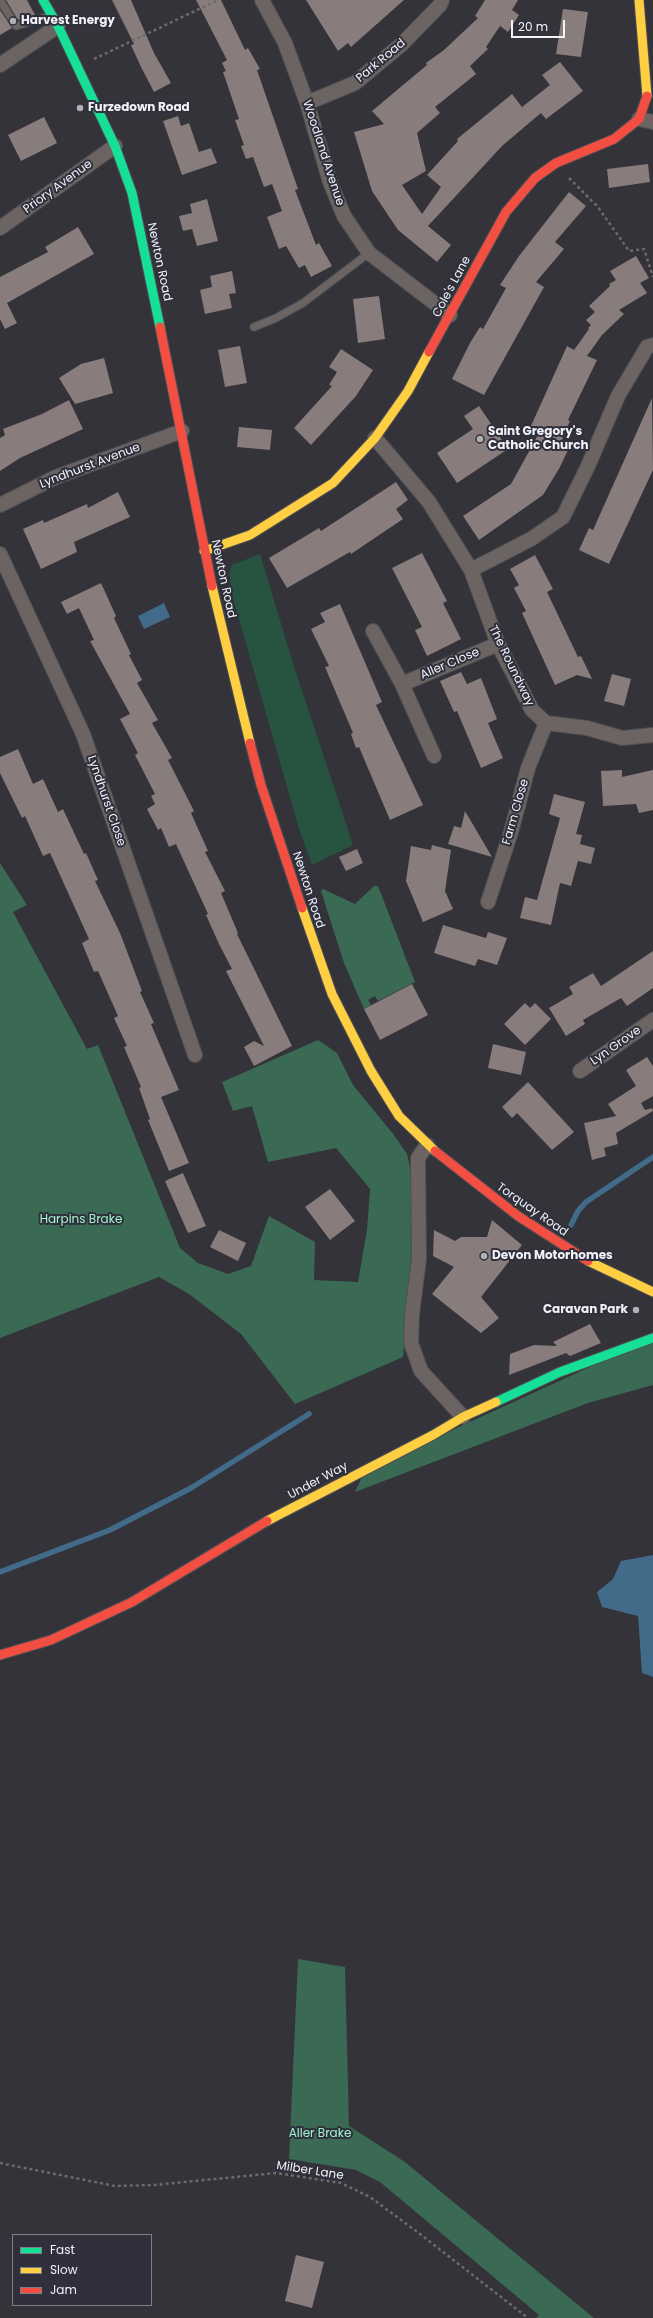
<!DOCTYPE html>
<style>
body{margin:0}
#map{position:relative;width:653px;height:2318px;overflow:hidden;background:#333339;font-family:Poppins,sans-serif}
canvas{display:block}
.legend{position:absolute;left:12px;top:2234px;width:140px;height:72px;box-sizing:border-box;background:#30303c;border:1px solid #7e7e88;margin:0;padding:5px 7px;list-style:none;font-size:12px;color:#f2f2fa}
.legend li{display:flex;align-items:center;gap:8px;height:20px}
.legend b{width:20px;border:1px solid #7e7e88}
.scale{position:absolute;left:511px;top:20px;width:54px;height:18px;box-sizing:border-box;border:2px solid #f2f2fa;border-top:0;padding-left:5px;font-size:12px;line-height:14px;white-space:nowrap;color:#f2f2fa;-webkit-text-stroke:3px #30303c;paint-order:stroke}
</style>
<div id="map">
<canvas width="653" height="2318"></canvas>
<ul class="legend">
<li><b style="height:5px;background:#16e098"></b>Fast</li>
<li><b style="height:5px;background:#ffcf43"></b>Slow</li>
<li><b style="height:5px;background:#f24e42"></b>Jam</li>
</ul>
<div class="scale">20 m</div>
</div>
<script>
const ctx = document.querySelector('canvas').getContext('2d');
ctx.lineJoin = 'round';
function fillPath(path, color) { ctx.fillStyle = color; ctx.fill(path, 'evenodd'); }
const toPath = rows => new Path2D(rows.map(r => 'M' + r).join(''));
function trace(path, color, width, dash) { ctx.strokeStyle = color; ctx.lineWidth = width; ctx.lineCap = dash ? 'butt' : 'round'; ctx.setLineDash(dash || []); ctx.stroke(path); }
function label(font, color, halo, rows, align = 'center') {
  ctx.font = font + ' Poppins,sans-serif'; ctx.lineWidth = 4; ctx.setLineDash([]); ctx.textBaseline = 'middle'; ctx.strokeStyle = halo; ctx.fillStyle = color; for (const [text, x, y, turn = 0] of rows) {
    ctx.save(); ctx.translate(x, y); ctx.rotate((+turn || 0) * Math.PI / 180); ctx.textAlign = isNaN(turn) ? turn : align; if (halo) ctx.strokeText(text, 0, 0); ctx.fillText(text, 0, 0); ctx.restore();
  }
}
const green = toPath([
 [260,554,296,673,353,845,312,865,300,832,234,602,229,573,232,565]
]);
const forest = toPath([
 [0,863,27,905,13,912,87,1049,98,1045,180,1248,198,1263,228,1274,251,1266,269,1216,315,1242,314,1280,358,1282,367,1230,370,1189,336,1148,268,1162,252,1106,233,1111,222,1082,318,1040,337,1053,353,1085,394,1135,407,1154,412,1177,412,1258,403,1357,295,1404,241,1334,189,1294,159,1277,0,1338],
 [374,886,378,886,415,982,378,1001,375,996,368,1000,371,1005,364,1009,344,963,321,891,323,889,355,904],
 [653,1338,653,1385,588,1403,355,1492,365,1470],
 [298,1959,345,1967,349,2126,405,2162,594,2318,536,2318,539,2315,380,2182,356,2170,289,2159]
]);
const water = toPath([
 [164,603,170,617,144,629,138,616],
 [653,1555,653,1677,642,1673,638,1616,602,1607,597,1592,613,1579,621,1561]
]);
const stream = toPath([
 [571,1225,578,1211,586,1202,653,1157],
 [0,1572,110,1530,191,1488,309,1414]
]);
const building = toPath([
 [6,0,27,0,35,15,18,20],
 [112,0,131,0,154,53,171,83,154,92,141,67,131,45,134,44],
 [196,0,221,0,245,50,248,48,260,69,257,70,298,189,295,190,316,245,319,243,332,266,311,277,305,265,299,268,286,246,279,249,267,217,282,211,272,184,264,187,253,157,246,159,241,146,244,145,235,120,239,119,223,72,226,71,222,63,227,60],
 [306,0,404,0,351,47,348,43,338,51],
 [485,0,518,0,512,10,519,15,508,32,500,26,486,47,488,49,470,66,476,74,435,107,440,113,417,133,426,171,402,185,422,214,441,187,427,175,458,141,457,139,512,94,522,107,550,85,542,75,560,62,583,91,546,119,541,113,502,146,428,226,451,245,437,262,398,230,372,191,354,132,384,124,372,111,427,65,426,63,444,50,478,18,475,16],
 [563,9,588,12,581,57,556,54],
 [0,10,12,28,0,35],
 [178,116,181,126,189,123,199,152,211,148,217,163,182,175,163,121],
 [44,117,57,143,21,161,8,135],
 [648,164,650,182,609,188,607,169],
 [569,192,586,206,555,242,564,249,536,282,544,287,484,395,452,379,470,343,480,327,483,329,506,288,500,285,519,256],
 [207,199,218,241,197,246,192,229,183,231,179,216,192,213,190,204],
 [78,227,94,254,7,303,17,323,5,329,0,319,0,277,48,252,45,247],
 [636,256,649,278,640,283,647,293,619,310,624,314,602,335,587,356,597,360,568,420,570,421,559,446,568,450,560,467,543,495,479,540,463,516,511,484,543,426,526,437,567,346,574,350,589,329,588,328,591,325,586,320,595,312,589,306,610,286,609,284,616,280,610,271],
 [232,271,236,293,229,294,232,308,205,314,200,290,212,287,210,276],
 [379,296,385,339,358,343,353,299],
 [240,346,247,383,225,387,218,350],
 [341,349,373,370,356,396,311,445,294,428,332,386,329,385,337,372,329,367],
 [104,358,113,393,75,404,59,378,81,364],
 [652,398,653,470,609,564,579,550,589,528,593,530],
 [69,400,83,429,20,458,0,471,0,438,5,435,3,429,42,414],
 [479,406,508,449,457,483,437,453,473,429,464,416],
 [239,427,272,430,270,450,237,447],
 [396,482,408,500,396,509,403,519,351,554,350,552,287,588,269,558,319,528,321,531],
 [118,492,130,517,74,542,77,552,41,569,23,529,43,520,44,523,87,504,88,508],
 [422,553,447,601,443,603,461,639,427,656,415,630,422,627,392,568],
 [535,555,553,589,547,592,578,657,581,656,592,679,577,675,555,685,522,613,526,611,514,588,519,585,510,569],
 [101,583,116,616,114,618,131,654,129,655,142,680,137,683,158,720,152,723,172,758,168,760,194,811,191,813,208,851,205,852,225,891,221,893,238,933,237,934,292,1046,254,1066,244,1047,254,1041,264,1046,226,971,232,969,219,944,206,915,208,914,176,844,169,847,161,828,158,830,147,809,155,804,151,796,155,794,135,755,138,753,120,719,130,714,90,641,94,640,79,608,67,614,61,602],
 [340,604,382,702,376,705,423,805,390,820,359,747,356,748,351,734,353,733,325,667,329,666,311,629,325,622,320,613],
 [461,672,467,684,481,678,497,719,488,723,503,758,481,768,457,711,454,712,440,681],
 [612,674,631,679,624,706,604,701],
 [18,749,33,784,43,779,58,812,63,809,84,854,86,853,98,880,95,881,120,933,142,991,140,992,154,1023,151,1024,179,1090,161,1097,189,1163,169,1171,148,1120,150,1119,139,1088,141,1087,124,1047,127,1046,114,1018,118,1016,98,971,94,972,82,943,89,939,50,853,43,856,25,816,22,818,0,773,0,757],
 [622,770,622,777,653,770,653,810,639,813,636,804,603,806,601,771],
 [554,794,585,802,576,834,582,835,580,844,595,848,591,864,578,861,571,886,560,883,551,925,520,918,525,897,537,900,548,861,560,818,549,814],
 [465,811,492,857,448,844,454,826,461,828],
 [432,845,451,850,445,891,453,909,423,922,406,881,411,846,431,850],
 [357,849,363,863,346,871,339,857],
 [443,925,486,938,488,932,507,938,497,965,478,959,475,966,434,953],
 [653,951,653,988,627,1006,621,998,583,1020,585,1024,566,1036,549,1008,573,994,569,987,593,973,601,986],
 [412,984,428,1015,380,1040,364,1009],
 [525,1003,530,1008,535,1003,551,1019,525,1045,504,1024],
 [493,1044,526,1052,521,1075,488,1068],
 [647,1057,653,1066,653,1096,641,1103,645,1110,652,1108,653,1111,616,1133,618,1144,604,1148,606,1156,592,1160,584,1123,616,1116,608,1104,636,1086,626,1070],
 [528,1082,574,1132,552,1150,517,1113,512,1118,502,1107],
 [183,1173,206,1226,188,1233,165,1181],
 [330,1189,355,1221,330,1240,305,1207],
 [492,1220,522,1245,481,1297,499,1318,481,1333,432,1294,454,1267,433,1256,434,1230,455,1241,461,1237,487,1237],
 [219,1230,246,1243,238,1261,210,1247],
 [590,1324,601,1343,570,1356,566,1353,509,1375,510,1354,534,1345,557,1346,553,1342],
 [296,2255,324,2262,312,2308,285,2301]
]);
const path = toPath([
 [94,59,218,0],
 [569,178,598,207,629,251,644,249,653,277],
 [0,2163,115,2186,154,2185,276,2173,341,2183,370,2197,420,2234,528,2318]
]);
const lane = toPath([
 [0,0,16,26,50,16],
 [254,327,276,318,303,303,369,253]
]);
const street = toPath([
 [262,0,285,43,307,103,330,182,344,216,369,253,450,315],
 [0,65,58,26],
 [307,103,355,83,402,44,440,5,442,0],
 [639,119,653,122],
 [0,228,115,146],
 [375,438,429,502,471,570,498,644,532,710,546,723,587,728,622,738,653,735],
 [0,505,56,477,182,431],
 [0,554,83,734,195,1055],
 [471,570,531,539,563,517,588,466,618,396,647,347,653,345],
 [373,631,402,684,434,756],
 [402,684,498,644],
 [488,902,511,832,528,768,546,723],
 [580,1071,653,1020],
 [427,1145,418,1158,419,1259,412,1314,411,1343,421,1371,463,1417]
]);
const fast = toPath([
 [43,0,58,26,115,146,132,193,160,327],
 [496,1402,560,1372,653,1338]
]);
const slow = toPath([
 [639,0,647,96],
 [204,551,250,535,333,483,375,438,408,391,429,352],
 [212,586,250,743],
 [302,908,332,994,371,1071,399,1116,435,1151],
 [588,1261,653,1292],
 [267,1521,433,1435,463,1417,496,1402]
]);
const jam = toPath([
 [160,327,212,586],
 [429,352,506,212,535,178,556,163,614,139,639,119,647,96],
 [250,743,261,785,302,908],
 [435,1151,518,1216,588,1261],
 [0,1655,51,1640,132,1602,267,1521]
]);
const markers = [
 [13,21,4,"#afafb6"],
 [80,108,4,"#afafb6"],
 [480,439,4,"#afafb6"],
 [484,1256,4,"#afafb6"],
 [636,1310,4,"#afafb6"]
];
const poiNames = [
 ["Harvest Energy",21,21],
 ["Furzedown Road",88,108],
 ["Saint Gregory's",488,432],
 ["Catholic Church",488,446],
 ["Devon Motorhomes",492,1256],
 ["Caravan Park",628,1310,"right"]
];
const streetNames = [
 ["Park Road",381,61,-40],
 ["Woodland Avenue",323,153,72],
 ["Priory Avenue",58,187,-36],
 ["Newton Road",159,262,78],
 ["Cole's Lane",452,287,-62],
 ["Lyndhurst Avenue",90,466,-21],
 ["Newton Road",223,579,78],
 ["Aller Close",450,664,-23],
 ["The Roundway",511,666,64],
 ["Lyndhurst Close",106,801,71],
 ["Farm Close",516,812,-74],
 ["Newton Road",308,890,72],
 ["Lyn Grove",616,1046,-35],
 ["Torquay Road",532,1210,35],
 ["Under Way",318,1481,-28],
 ["Milber Lane",310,2171,9]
];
const parkNames = [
 ["Harpins Brake",81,1220],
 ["Aller Brake",320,2134]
];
fillPath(green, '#275441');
fillPath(forest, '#3a6954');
fillPath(water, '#416b89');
trace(stream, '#416b89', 5.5);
fillPath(building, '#887c7c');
trace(lane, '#4f4f53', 9);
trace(street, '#4f4f53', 16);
trace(fast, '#4f4f53', 11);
trace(slow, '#4f4f53', 11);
trace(jam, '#4f4f53', 11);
trace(path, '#6d6a6b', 2.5, [3, 3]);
trace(lane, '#6b6462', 7);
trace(street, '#6b6462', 14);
trace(fast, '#16e098', 9);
trace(slow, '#ffcf43', 9);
trace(jam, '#f24e42', 9);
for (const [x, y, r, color] of markers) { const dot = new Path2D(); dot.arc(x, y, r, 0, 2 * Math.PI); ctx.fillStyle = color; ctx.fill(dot); trace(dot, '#30303c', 1.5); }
label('bold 12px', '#f2f2fa', '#30303c', poiNames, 'left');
label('12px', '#f2f2fa', '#30303c', streetNames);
label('12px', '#a0f6cc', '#30303c', parkNames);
</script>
